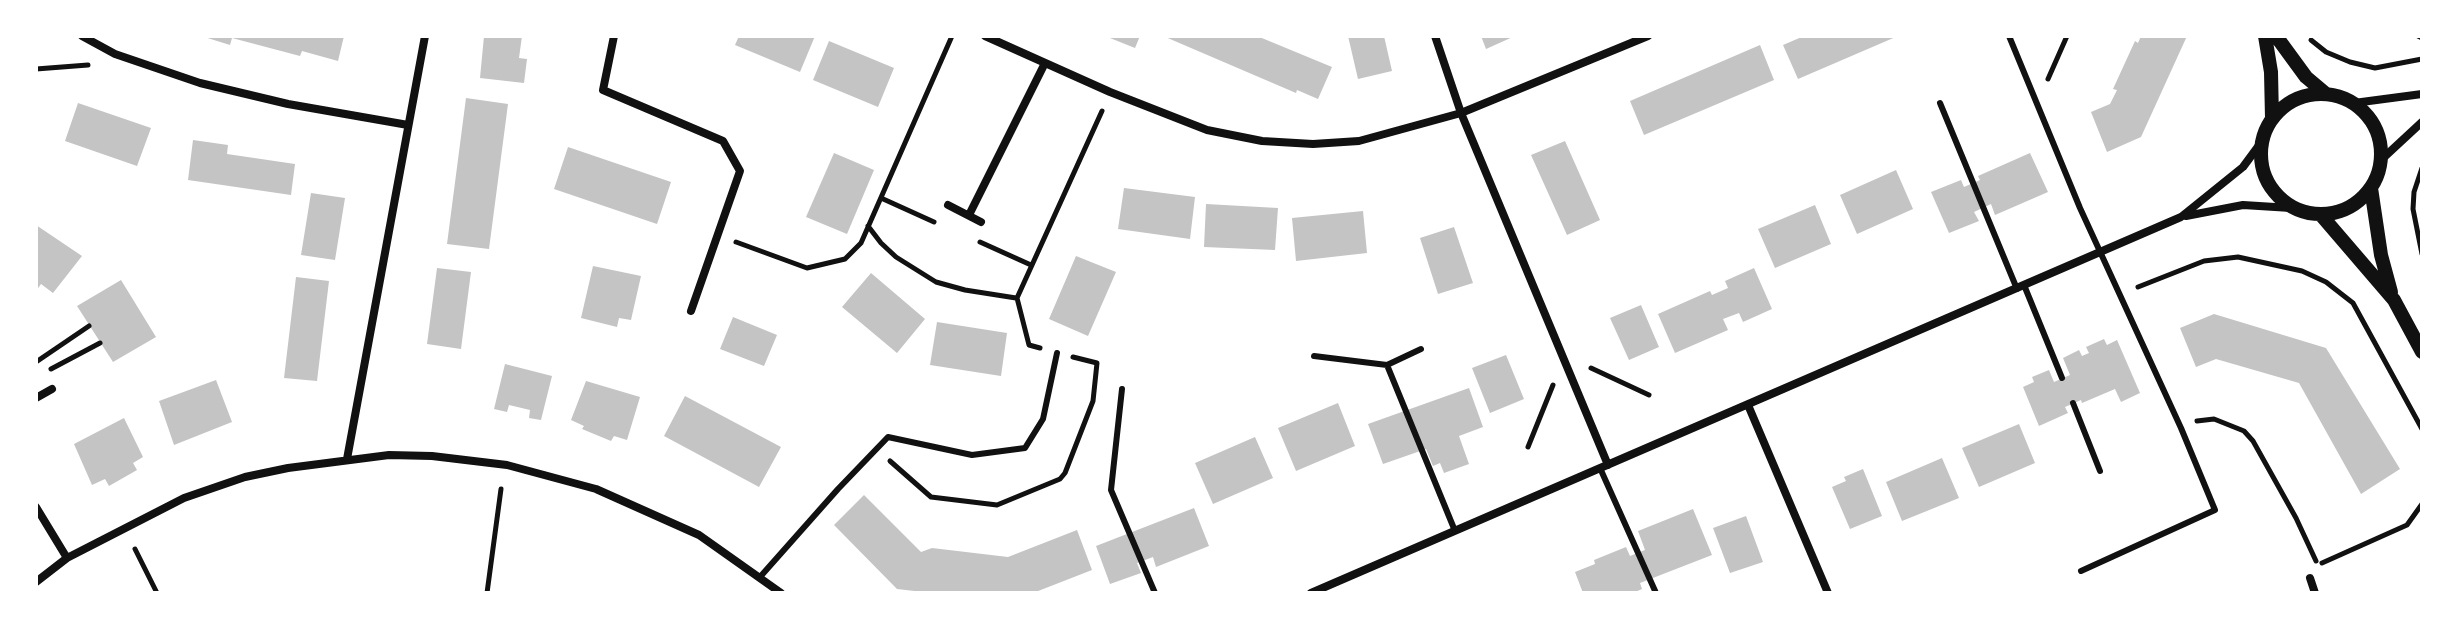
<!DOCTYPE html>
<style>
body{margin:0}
#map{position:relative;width:2458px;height:629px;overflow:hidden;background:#fff;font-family:Manrope,sans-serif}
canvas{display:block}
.frame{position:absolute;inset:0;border:38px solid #fff;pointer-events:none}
</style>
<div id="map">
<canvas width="2458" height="629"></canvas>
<div class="frame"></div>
</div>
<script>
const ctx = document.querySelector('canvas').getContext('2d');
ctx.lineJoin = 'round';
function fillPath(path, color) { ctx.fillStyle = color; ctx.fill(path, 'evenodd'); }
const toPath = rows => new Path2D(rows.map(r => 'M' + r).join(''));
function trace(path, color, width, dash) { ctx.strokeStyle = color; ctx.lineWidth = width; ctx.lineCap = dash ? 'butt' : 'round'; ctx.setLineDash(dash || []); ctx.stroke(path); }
const building = toPath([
 [201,36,344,36,338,61,302,51,300,56,232,38,230,45],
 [484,36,522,36,519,58,527,59,524,83,480,78],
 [739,36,815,36,800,72,735,45],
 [1105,36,1140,36,1135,48],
 [1163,36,1257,36,1332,67,1318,99,1297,90,1296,93],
 [1348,36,1384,36,1392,71,1358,79],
 [1481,36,1515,36,1486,49],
 [1804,36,1898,36,1798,79,1783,45],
 [2141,36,2187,36,2141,137,2107,152,2091,112,2110,104,2117,90,2113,89,2135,41,2138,43],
 [829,41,894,68,878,107,813,80],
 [1760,45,1774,80,1644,135,1630,101],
 [466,98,508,104,489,249,447,244],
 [78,103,151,128,137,166,65,141],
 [193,140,228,145,227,154,295,164,291,195,188,180],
 [1565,141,1600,220,1567,235,1531,155],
 [568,147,671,182,657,224,554,189],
 [834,153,874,170,847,234,806,217],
 [2030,153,2048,192,1995,215,1991,204,1974,212,1979,221,1949,233,1931,192,1961,180,1964,187,1980,180,1978,176],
 [1896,170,1913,209,1857,234,1840,195],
 [1124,188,1195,197,1190,239,1118,229],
 [311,193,345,198,335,260,301,255],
 [1206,204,1278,208,1275,250,1204,247],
 [1815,205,1831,244,1775,268,1758,229],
 [1363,211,1367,253,1296,261,1292,218],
 [36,225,82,256,53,293,41,284,36,291],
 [1454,227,1473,283,1438,294,1420,238],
 [1076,256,1116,272,1088,336,1049,319],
 [593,266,641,276,631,320,619,318,617,327,581,318],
 [437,268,471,272,461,349,427,344],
 [1754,268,1772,309,1743,322,1739,313,1723,319,1728,330,1675,353,1658,314,1710,291,1712,295,1728,288,1725,281],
 [871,273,925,319,897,353,842,307],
 [296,277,329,281,317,381,284,378],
 [121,280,156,337,113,362,77,306],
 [1641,305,1659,347,1629,360,1610,318],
 [2214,314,2326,348,2400,469,2361,494,2299,383,2216,359,2196,367,2180,328],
 [733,317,777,335,764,366,720,349],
 [937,322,1007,333,1001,376,930,365],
 [2104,339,2107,345,2117,340,2140,393,2121,402,2115,389,2082,403,2081,400,2065,407,2068,413,2039,426,2023,387,2034,382,2032,377,2049,370,2054,382,2070,375,2063,358,2079,350,2082,356,2089,353,2086,347],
 [1506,355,1524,399,1490,413,1472,368],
 [505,364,552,376,541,420,529,418,530,410,509,405,507,412,494,409],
 [216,380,232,422,174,445,159,401],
 [586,381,640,397,627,440,614,436,611,441,582,429,584,426,571,420],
 [1469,388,1483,427,1459,436,1469,464,1444,473,1440,463,1433,466,1426,449,1383,464,1368,424],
 [685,396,781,447,759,487,664,436],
 [1338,403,1355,446,1296,471,1278,428],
 [124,418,143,457,133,463,137,470,109,486,105,479,92,485,74,444],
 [2019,424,2035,463,1979,487,1962,448],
 [1255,437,1273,478,1213,504,1195,463],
 [1942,458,1959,498,1902,521,1886,482],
 [1863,469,1882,516,1850,529,1832,487,1846,481,1844,477],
 [864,495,921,552,932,548,1008,557,1077,530,1092,570,1033,593,932,593,897,589,834,525],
 [1194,508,1209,546,1156,567,1153,557,1137,563,1141,573,1110,584,1096,546],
 [1693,509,1712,555,1640,583,1642,589,1633,593,1583,593,1575,572,1595,564,1594,560,1626,547,1630,556,1645,550,1638,531],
 [1746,516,1763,562,1730,573,1713,528]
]);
const path = toPath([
 [2418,36,2422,38],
 [2311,40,2326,52,2350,62,2375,68,2422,59],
 [36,69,88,65],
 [2048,79,2067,36],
 [2422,168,2414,192,2413,209,2422,254],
 [881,198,934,222],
 [868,226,881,243,896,257,936,282,965,290,1016,298],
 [736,242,807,268,845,259,861,243,952,36],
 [980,242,1031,265],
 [2138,287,2204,261,2238,257,2302,271,2326,282,2353,303,2422,429],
 [1040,348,1029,345,1017,298,1102,111],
 [36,362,89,326],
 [1591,368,1649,395],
 [51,369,100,343],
 [2197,421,2214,419,2244,431,2253,441,2296,518,2316,561],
 [1528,447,1553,385],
 [890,461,931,497,997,505,1060,479,1065,473,1093,401,1097,363,1073,357],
 [135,549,157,593],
 [2322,563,2407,525,2422,504],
 [487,593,501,489]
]);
const service = toPath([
 [2009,36,2080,208,2181,428,2215,510,2081,571],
 [1940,103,2017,289],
 [2024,285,2062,378],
 [1314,356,1387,365,1421,349],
 [1387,365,1455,531],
 [1122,389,1111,490,1155,593],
 [2073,403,2100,471],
 [1600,468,1656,593],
 [760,577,838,489,888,437,972,455,1025,448,1043,419,1057,353]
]);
const minor = toPath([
 [82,36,115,54,200,83,288,104,408,125],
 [614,36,603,90,723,141,740,171,691,311],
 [985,36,1110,92,1207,130,1262,141,1313,144,1359,141,1461,113,1648,36],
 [1435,36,1461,113,1608,465],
 [2354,103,2422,94],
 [2381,160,2422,122],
 [948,205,981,222],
 [969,215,1045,63],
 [2186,216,2243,205,2291,208],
 [36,398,52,389],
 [1748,405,1828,593],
 [347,459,425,36],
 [36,507,67,558],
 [2310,578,2315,593],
 [36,582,67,558,184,498,245,477,288,468,389,455,432,456,507,465,596,489,699,535,781,593],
 [1311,593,2181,217,2243,167,2260,144]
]);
const tertiary = toPath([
 [2265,36,2271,72,2272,118],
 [2276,36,2306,77,2325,93],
 '2261 154a60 60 0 1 1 120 0a60 60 0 1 1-120 0Z',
 [2371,188,2381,255,2391,292],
 [2321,215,2394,300,2422,352]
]);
fillPath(building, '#c4c4c4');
trace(path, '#111', 5);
trace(service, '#111', 6);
trace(minor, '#111', 8);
trace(tertiary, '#111', 14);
</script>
